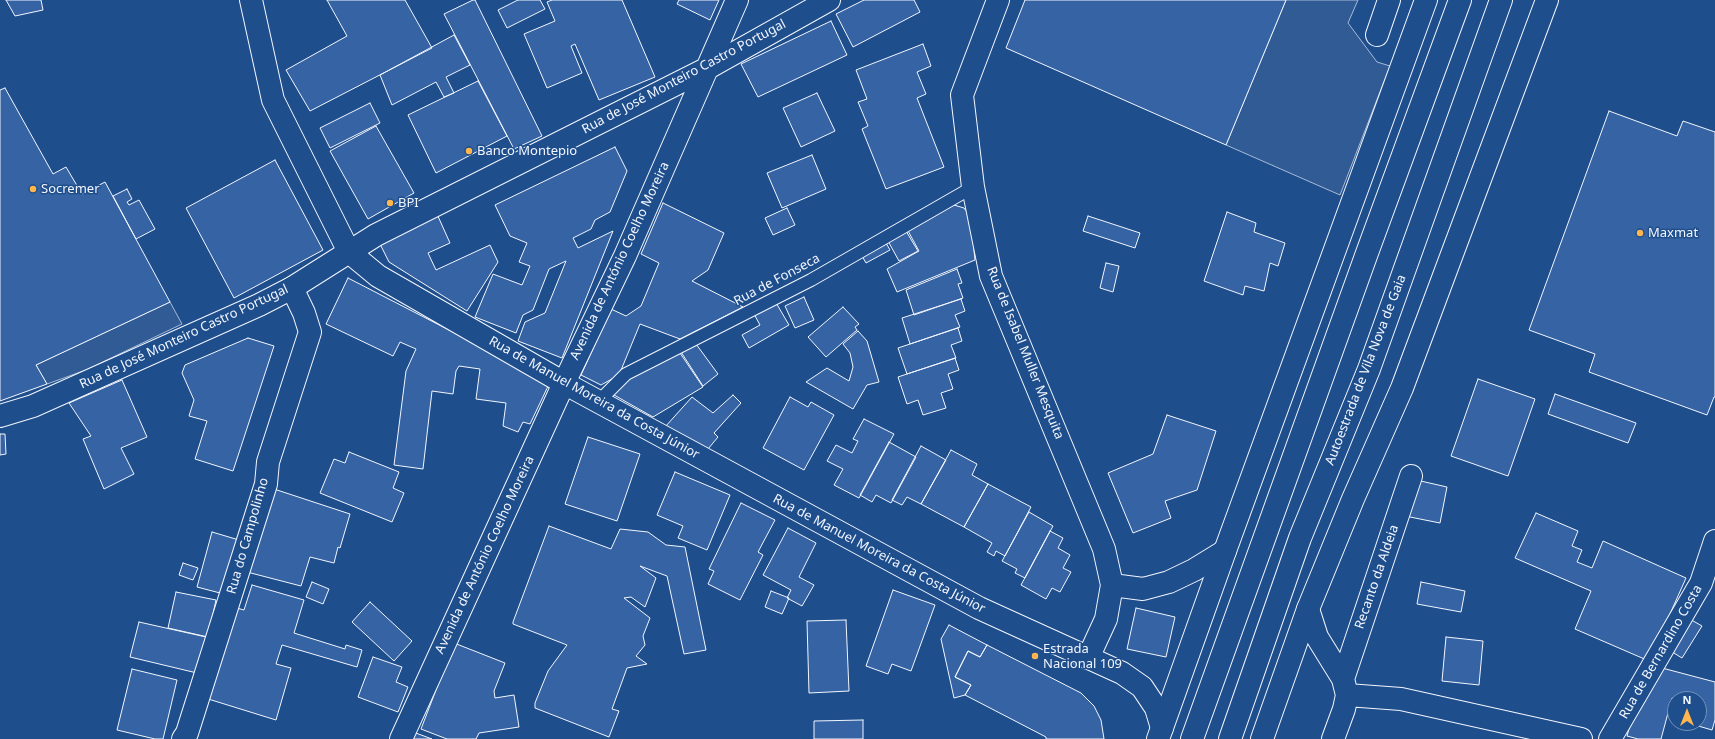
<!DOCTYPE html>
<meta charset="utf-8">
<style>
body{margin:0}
#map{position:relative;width:1715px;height:739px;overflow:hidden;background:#1f4e8c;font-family:"Noto Sans",sans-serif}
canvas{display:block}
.north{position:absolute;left:1667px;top:691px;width:40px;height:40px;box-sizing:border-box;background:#1f4e8c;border:1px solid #7391ba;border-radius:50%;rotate:0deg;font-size:11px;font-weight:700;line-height:16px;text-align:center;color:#f2f6ff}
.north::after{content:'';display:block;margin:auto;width:14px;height:18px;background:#ffb74d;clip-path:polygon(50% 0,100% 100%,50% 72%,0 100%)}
</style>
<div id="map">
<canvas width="1715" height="739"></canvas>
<div class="north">N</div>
</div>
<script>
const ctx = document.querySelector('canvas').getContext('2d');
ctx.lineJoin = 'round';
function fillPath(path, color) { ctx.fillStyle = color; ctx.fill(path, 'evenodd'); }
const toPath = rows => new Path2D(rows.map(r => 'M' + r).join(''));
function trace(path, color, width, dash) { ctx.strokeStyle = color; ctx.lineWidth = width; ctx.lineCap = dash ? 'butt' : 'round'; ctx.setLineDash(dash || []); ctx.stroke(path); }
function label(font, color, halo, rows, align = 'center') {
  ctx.font = font + ' "Noto Sans",sans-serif'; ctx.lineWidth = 3; ctx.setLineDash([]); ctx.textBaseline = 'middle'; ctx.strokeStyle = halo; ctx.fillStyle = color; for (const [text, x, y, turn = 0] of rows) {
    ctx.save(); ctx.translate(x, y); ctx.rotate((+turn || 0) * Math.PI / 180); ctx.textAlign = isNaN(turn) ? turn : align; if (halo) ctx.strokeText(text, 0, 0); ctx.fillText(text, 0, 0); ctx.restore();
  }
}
const parking = toPath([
 [1286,0,1358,0,1348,23,1377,62,1390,66,1340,195,1226,145,1286,0],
 [170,302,182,324,86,370,47,384,36,365,170,302]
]);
const building = toPath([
 [6,0,41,0,43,10,15,16,6,0],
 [327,0,405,0,432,48,310,111,286,70,347,36,327,0],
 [473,0,475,0,542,136,514,149,444,14,473,0],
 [518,0,540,0,545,9,507,28,498,10,518,0],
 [552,0,622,0,655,77,599,100,575,44,571,46,582,73,547,88,524,34,555,21,547,2,552,0],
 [679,0,719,0,710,20,677,4,679,0],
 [864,0,914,0,920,12,853,47,836,14,864,0],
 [1025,0,1286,0,1226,145,1006,48,1025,0],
 [831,21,847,55,758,97,741,64,831,21],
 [454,35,470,65,446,77,454,93,444,97,436,82,392,105,380,75,454,35],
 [923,44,931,66,917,72,926,94,917,98,944,167,886,189,862,129,868,126,858,102,867,99,856,70,923,44],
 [478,81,507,136,436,173,408,115,478,81],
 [5,88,53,174,66,167,82,194,105,182,170,302,36,365,47,384,0,401,0,90,5,88],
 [817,93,835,131,801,147,783,108,817,93],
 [370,103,380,123,330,148,320,128,370,103],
 [1609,111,1677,136,1683,121,1715,132,1715,397,1714,397,1707,415,1589,372,1595,354,1529,330,1609,111],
 [376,126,414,193,368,219,330,151,376,126],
 [615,147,627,171,610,212,595,220,591,229,573,238,578,248,613,231,562,358,518,341,525,322,545,313,566,261,549,269,533,310,523,315,516,333,475,317,493,274,522,285,530,266,519,262,527,243,510,236,495,205,615,147],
 [812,155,826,189,782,208,767,173,812,155],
 [275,160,323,250,234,298,186,208,275,160],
 [127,189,132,199,127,202,129,205,139,200,155,229,136,239,113,196,127,189],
 [663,203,724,233,708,270,692,281,743,307,680,339,640,324,619,375,601,385,581,375,611,309,626,316,641,306,659,263,641,254,663,203],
 [954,205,964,208,967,212,971,221,975,260,897,292,887,269,919,251,907,229,954,205],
 [787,208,795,225,773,235,765,218,787,208],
 [1227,212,1256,223,1254,232,1285,243,1278,266,1270,263,1264,291,1245,286,1243,295,1204,281,1227,212],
 [437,214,450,243,428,253,436,270,490,245,498,262,467,311,389,262,380,244,437,214],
 [1088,216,1140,233,1135,248,1083,231,1088,216],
 [906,231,918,251,899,261,888,241,906,231],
 [886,243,890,250,866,263,862,256,886,243],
 [1106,263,1119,266,1113,292,1100,288,1106,263],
 [957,269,962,283,958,284,963,298,914,315,906,290,957,269],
 [348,278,550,382,530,424,523,422,518,432,503,426,506,403,476,399,480,369,459,366,456,371,453,394,432,391,423,469,394,465,406,371,416,349,400,342,393,356,326,324,348,278],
 [804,297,814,320,795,328,785,306,804,297],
 [961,299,965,311,955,315,960,327,910,344,902,318,961,299],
 [775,301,789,325,749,348,742,335,760,325,754,314,775,301],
 [843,307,859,324,855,327,857,330,826,357,808,337,843,307],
 [958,328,962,341,951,345,956,358,907,374,898,348,958,328],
 [858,331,867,341,879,382,867,385,853,409,806,382,827,368,849,381,853,367,850,353,843,344,858,331],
 [248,338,274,346,233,471,195,459,207,421,189,416,194,400,182,373,185,365,248,338],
 [696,344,718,374,703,386,681,352,696,344],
 [680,353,703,387,653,417,614,395,624,381,680,353],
 [955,358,959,370,948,374,953,389,941,393,946,408,923,415,918,400,907,404,898,377,955,358],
 [1478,379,1535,399,1508,476,1451,456,1478,379],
 [122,380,147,437,121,448,134,474,104,489,83,439,91,436,69,403,122,380],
 [1555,394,1636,423,1628,443,1548,414,1555,394],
 [733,395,741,403,714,433,718,437,708,449,665,427,692,397,713,413,733,395],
 [790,397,808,407,811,402,834,415,804,470,763,448,790,397],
 [1167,415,1216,431,1197,490,1165,501,1171,518,1133,533,1108,473,1153,454,1167,415],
 [864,419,894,434,859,498,834,485,843,469,827,461,836,445,852,453,858,441,853,439,864,419],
 [0,434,5,434,6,454,0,455,0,434],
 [588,437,640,454,617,521,565,504,588,437],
 [889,442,916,457,891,503,876,495,872,502,860,495,889,442],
 [921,446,946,460,921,504,907,497,902,505,892,500,921,446],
 [951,450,977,464,972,475,988,484,964,527,921,504,951,450],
 [349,452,399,472,393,488,404,493,392,522,320,493,334,459,345,463,349,452],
 [675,472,730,495,707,550,678,538,683,526,657,515,675,472],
 [1412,479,1447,487,1440,523,1405,516,1412,479],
 [988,484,1031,507,1005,556,996,551,994,556,987,552,992,543,964,527,988,484],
 [274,489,350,514,340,548,338,547,334,563,310,557,301,586,247,572,274,489],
 [741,503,775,520,758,552,763,555,740,600,708,584,714,571,709,569,741,503],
 [1029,512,1053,526,1025,578,1015,573,1017,569,1002,561,1029,512],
 [1536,513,1578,531,1572,546,1582,550,1577,562,1592,568,1603,541,1686,578,1649,661,1575,629,1591,591,1515,558,1536,513],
 [549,526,611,549,620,529,648,532,666,545,685,547,706,650,684,654,667,576,640,566,656,578,645,607,631,597,624,598,650,618,643,636,645,645,636,656,647,664,627,668,612,709,619,711,609,737,535,708,535,703,548,671,567,645,513,624,513,622,549,526],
 [788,528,816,543,799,577,814,585,802,606,787,598,791,590,763,575,788,528],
 [1050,531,1063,538,1058,548,1070,555,1063,568,1071,572,1060,592,1052,588,1046,599,1021,585,1050,531],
 [212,532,239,540,224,594,197,587,212,532],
 [183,563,198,568,193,580,179,575,183,563],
 [312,582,329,589,323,604,306,597,312,582],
 [1421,582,1465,591,1461,612,1417,604,1421,582],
 [252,585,304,600,294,633,345,649,346,645,362,650,357,667,282,645,276,664,291,668,276,720,205,698,233,607,244,610,252,585],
 [893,590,935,605,911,671,892,664,888,674,866,666,893,590],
 [771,591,789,598,782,614,765,607,771,591],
 [176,592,216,600,208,637,168,628,176,592],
 [370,602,412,641,394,661,352,622,370,602],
 [1136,608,1175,617,1166,657,1127,649,1136,608],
 [1688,618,1702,626,1682,658,1669,650,1688,618],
 [846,620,849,691,809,693,807,621,846,620],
 [139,622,206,637,197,673,130,657,139,622],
 [949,625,987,645,980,657,968,651,955,677,971,685,965,695,954,698,941,639,949,625],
 [1446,637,1483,641,1479,685,1442,681,1446,637],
 [454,643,505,663,494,691,495,698,514,695,519,727,479,733,476,739,447,739,421,729,454,643],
 [987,645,1081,693,1094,706,1101,720,1104,739,1046,739,1046,737,965,695,971,685,955,677,968,651,980,657,987,645],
 [373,657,402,667,396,682,408,687,398,712,358,697,373,657],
 [1647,664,1715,682,1715,720,1712,730,1688,723,1699,723,1699,699,1672,698,1661,739,1638,739,1627,736,1647,664],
 [132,669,177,680,163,739,155,739,117,730,132,669],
 [863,720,863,739,814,739,814,721,863,720],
 [413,732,432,739,410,739,413,732]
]);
const lane = toPath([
 [598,402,626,374,811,280,973,187]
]);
const street = toPath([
 [251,0,273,100,349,252],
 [998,0,962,95,973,187,991,276,1104,549,1112,585,1106,619,1088,658],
 [1377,35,1389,0],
 [706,69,829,0],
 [564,383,979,608,1122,673,1142,687,1156,708,1162,728],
 [1112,585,1143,589,1169,582,1194,570,1225,551],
 [1308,609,1317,637,1343,679,1347,695,1344,709,1333,739],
 [1343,679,1411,476],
 [1347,695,1401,699,1581,739],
 [183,739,187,733,266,484,268,462,310,332,304,313,292,288],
 [1610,739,1701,583,1715,541]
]);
const secondary = toPath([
 [349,252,378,276,564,383],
 [0,416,33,406,259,305,292,288,376,235,706,69],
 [401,739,564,383,625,256,737,0]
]);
const highway = toPath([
 [1158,739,1225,551,1426,0],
 [1192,739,1367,253,1460,0],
 [1230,739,1300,538,1369,369,1501,0],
 [1262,739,1308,609,1353,499,1402,388,1547,0]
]);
const markers = [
 [469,151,4,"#ffb74d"],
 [33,189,4,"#ffb74d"],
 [390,203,4,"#ffb74d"],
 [1640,233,4,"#ffb74d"],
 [1035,656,4,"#ffb74d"]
];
const streetNames = [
 ["Rua de José Monteiro Castro Portugal",684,77,-28],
 ["Avenida de António Coelho Moreira",620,261,-65],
 ["Rua de Fonseca",777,280,-28],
 ["Rua de José Monteiro Castro Portugal",184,337,-25],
 ["Rua de Isabel Muller Mesquita",1025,353,68],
 ["Autoestrada de Vila Nova de Gaia",1366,370,-69],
 ["Rua de Manuel Moreira da Costa Júnior",594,398,29],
 ["Rua do Campolinho",248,536,-74],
 ["Rua de Manuel Moreira da Costa Júnior",879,554,28],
 ["Avenida de António Coelho Moreira",485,555,-65],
 ["Recanto da Aldeia",1377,577,-71],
 ["Rua de Bernardino Costa",1661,652,-60]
];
const poiNames = [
 ["Banco Montepio",477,151],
 ["Socremer",41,189],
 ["BPI",398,203],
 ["Maxmat",1648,233],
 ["Estrada",1043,649],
 ["Nacional 109",1043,664]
];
fillPath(parking, '#305b95');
trace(parking, '#a8bbd7', 1);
fillPath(building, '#3563a3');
trace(building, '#f2f6ff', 1);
trace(lane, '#f2f6ff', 14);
trace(street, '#f2f6ff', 24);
trace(secondary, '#f2f6ff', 24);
trace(highway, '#f2f6ff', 24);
trace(lane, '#1f4e8c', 12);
trace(street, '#1f4e8c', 22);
trace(secondary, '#1f4e8c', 22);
trace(highway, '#1f4e8c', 22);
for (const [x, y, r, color] of markers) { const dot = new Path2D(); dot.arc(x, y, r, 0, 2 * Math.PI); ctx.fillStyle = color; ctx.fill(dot); trace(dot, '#1f4e8c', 1.5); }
label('13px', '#f2f6ff', '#1f4e8c', streetNames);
label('13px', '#f2f6ff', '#1f4e8c', poiNames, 'left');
</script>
